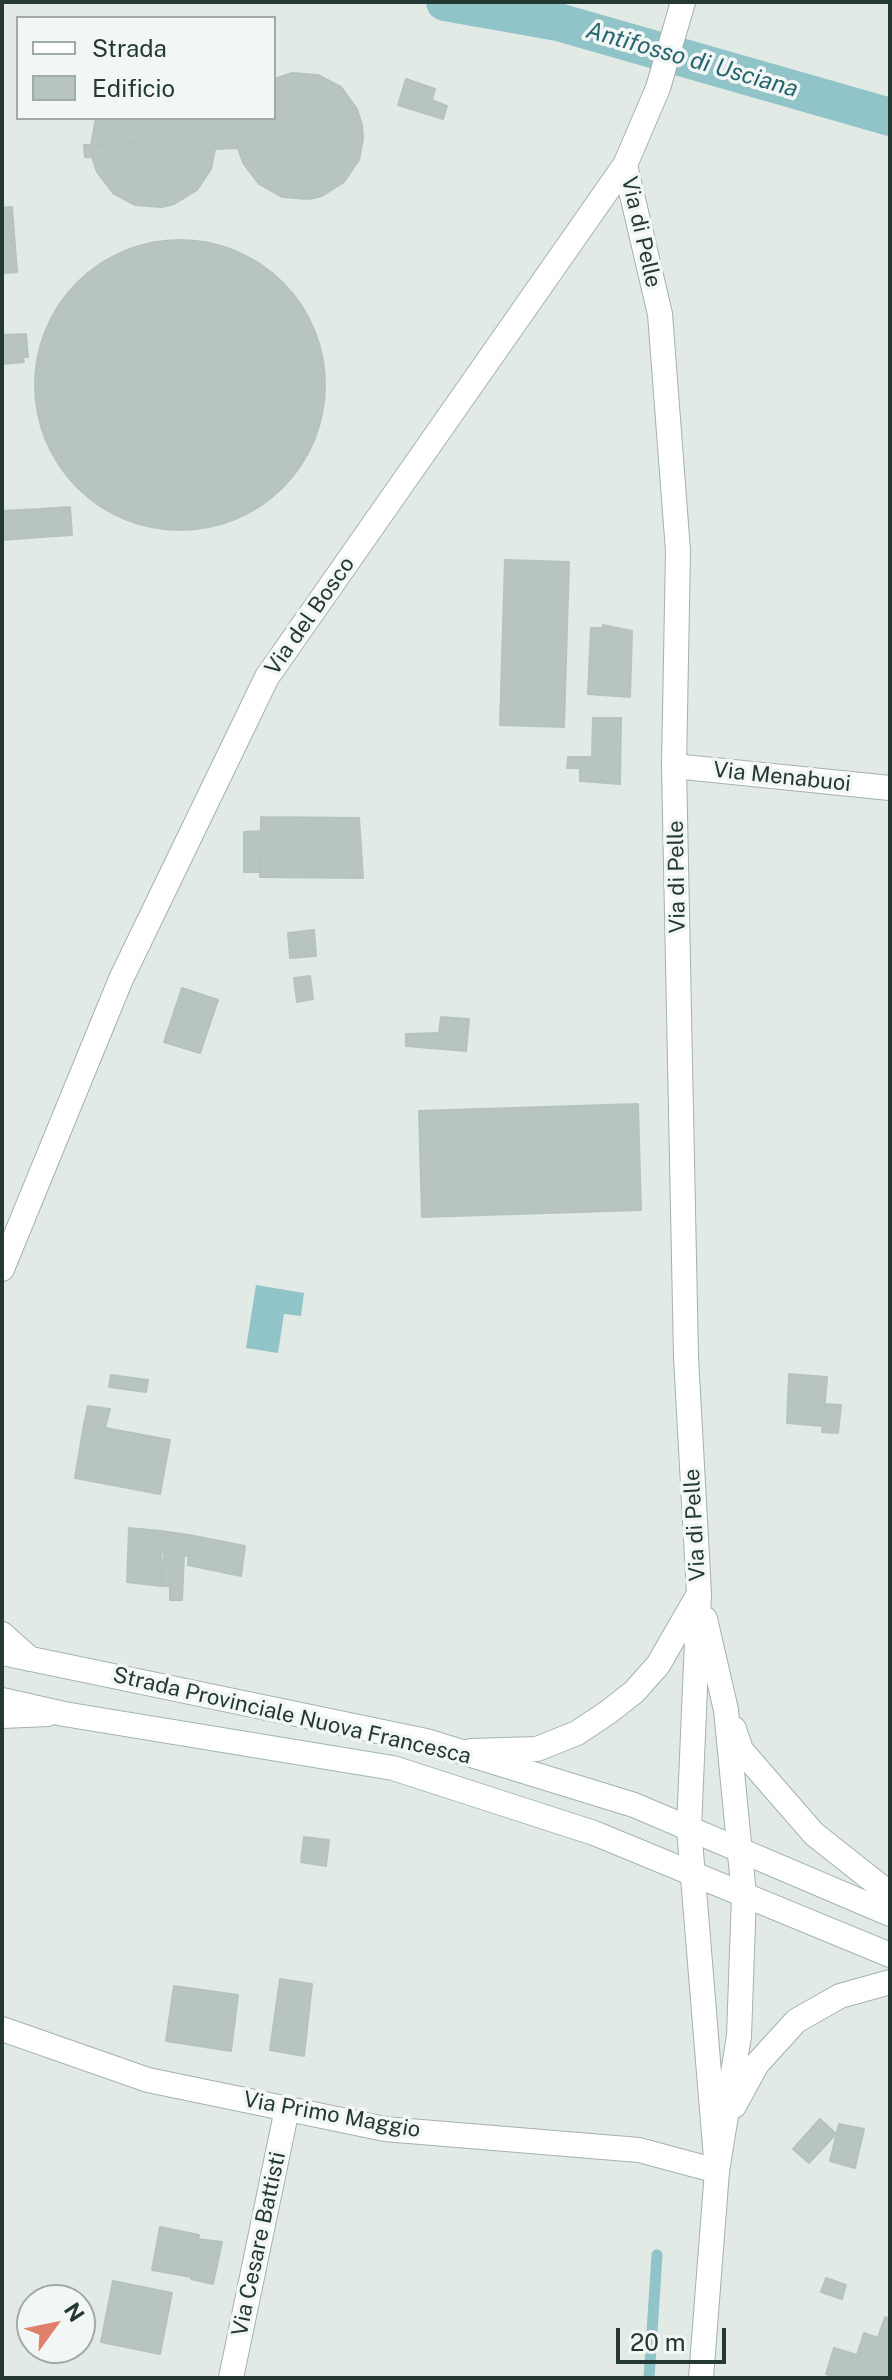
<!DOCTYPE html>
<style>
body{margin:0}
#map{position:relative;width:892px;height:2380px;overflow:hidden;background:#e2eae6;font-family:"Public Sans",sans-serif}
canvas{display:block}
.frame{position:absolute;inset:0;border:4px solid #243932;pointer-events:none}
.legend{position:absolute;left:16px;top:16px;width:260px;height:104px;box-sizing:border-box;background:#f2f7f5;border:2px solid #a0aba7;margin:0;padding:10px 14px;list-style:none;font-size:24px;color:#243932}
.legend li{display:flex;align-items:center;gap:16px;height:40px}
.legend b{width:40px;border:2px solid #a0aba7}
.north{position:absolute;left:16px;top:2284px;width:80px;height:80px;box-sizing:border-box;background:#f2f7f5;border:2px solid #a0aba7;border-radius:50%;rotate:57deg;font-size:22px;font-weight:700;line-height:32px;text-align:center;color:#243932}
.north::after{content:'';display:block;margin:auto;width:28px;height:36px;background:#e0806a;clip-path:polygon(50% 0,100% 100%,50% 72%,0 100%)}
.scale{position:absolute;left:616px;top:2328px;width:110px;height:36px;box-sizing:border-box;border:4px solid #243932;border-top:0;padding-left:10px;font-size:24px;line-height:28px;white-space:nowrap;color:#243932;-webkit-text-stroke:6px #f2f7f5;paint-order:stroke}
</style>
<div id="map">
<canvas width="892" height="2380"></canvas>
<div class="frame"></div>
<ul class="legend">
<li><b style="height:10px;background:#fff"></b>Strada</li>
<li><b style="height:22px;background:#b8c5bf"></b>Edificio</li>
</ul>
<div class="north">N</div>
<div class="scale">20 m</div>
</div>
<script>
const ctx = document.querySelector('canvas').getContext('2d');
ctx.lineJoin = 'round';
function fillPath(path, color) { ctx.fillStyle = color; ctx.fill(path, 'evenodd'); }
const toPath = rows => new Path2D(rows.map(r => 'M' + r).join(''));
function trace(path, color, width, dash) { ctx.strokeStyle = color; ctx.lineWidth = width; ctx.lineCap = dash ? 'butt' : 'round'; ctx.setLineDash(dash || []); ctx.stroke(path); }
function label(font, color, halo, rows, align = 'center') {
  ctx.font = font + ' "Public Sans",sans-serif'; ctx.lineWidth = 7; ctx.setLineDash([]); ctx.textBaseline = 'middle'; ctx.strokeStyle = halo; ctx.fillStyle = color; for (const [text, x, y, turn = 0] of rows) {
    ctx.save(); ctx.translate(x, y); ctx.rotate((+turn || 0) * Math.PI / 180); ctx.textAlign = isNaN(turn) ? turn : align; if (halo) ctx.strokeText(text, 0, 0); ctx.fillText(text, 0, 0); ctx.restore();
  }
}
const water = toPath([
 [256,1285,304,1293,301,1316,284,1314,278,1353,246,1348]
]);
const stream = toPath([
 [649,2378,657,2255]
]);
const canal = toPath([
 [445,2,558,22,890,117]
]);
const building = toPath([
 [292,73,318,75,341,87,357,109,362,125,237,134,240,118,274,118,274,79,292,73],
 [406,79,435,89,432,100,447,106,443,119,398,105,406,79],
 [96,118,210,118,215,136,91,145,96,118],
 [210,118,240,118,237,134,215,136,210,118],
 [362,125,363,139,238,148,237,134,362,125],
 [237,134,238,148,215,149,215,136,237,134],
 [215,136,215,149,92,157,90,147,215,136],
 [363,139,359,160,344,182,322,196,309,199,282,197,259,184,243,163,238,148,363,139],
 [84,145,91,145,92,157,85,157,84,145],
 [215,149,211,169,197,190,174,204,162,207,135,205,113,193,97,172,92,157,215,149],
 [12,207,17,272,2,273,2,208,12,207],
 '35 385a145 145 0 1 1 290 0a145 145 0 1 1-290 0Z',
 [26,334,28,357,23,357,24,362,2,364,2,335,26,334],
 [70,507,72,535,41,537,39,509,70,507],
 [39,509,41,537,2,540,2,511,39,509],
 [505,560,569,562,564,727,500,725,505,560],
 [603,625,632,631,630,697,588,694,591,628,603,628,603,625],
 [593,718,621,718,620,784,580,781,580,768,567,768,568,757,592,757,593,718],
 [261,817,359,818,363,878,260,877,261,817],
 [261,831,261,872,244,872,244,832,261,831],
 [314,930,316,956,290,958,288,933,314,930],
 [310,976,313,999,297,1002,294,978,310,976],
 [182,988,218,1000,200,1053,164,1042,182,988],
 [441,1017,469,1019,466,1051,406,1046,406,1034,439,1033,441,1017],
 [638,1104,641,1210,422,1217,419,1111,638,1104],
 [789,1374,827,1377,823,1426,787,1423,789,1374],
 [111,1375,148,1380,146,1392,109,1387,111,1375],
 [825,1404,841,1405,838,1433,822,1432,825,1404],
 [88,1406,110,1409,105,1428,84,1424,88,1406],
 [84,1424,170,1440,160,1494,75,1478,84,1424],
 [129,1528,161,1531,161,1586,127,1582,129,1528],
 [161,1531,189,1535,188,1556,161,1552,161,1531],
 [189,1535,245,1546,241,1576,188,1565,189,1535],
 [164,1552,184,1556,182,1600,170,1600,170,1586,161,1586,164,1552],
 [304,1837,329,1840,326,1866,301,1862,304,1837],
 [280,1979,312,1984,304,2056,270,2050,280,1979],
 [174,1986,238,1995,231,2051,166,2041,174,1986],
 [820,2119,836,2134,809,2163,793,2149,820,2119],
 [839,2124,864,2129,855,2168,830,2161,839,2124],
 [160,2227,199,2235,191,2277,152,2270,160,2227],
 [198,2239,222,2242,213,2284,191,2279,198,2239],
 [826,2278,846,2285,842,2299,821,2292,826,2278],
 [113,2281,172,2293,160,2354,101,2342,113,2281],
 [885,2317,890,2319,890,2366,871,2359,885,2317],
 [864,2333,878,2338,871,2359,890,2366,888,2378,837,2378,826,2374,834,2348,857,2355,864,2333]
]);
const minor = toPath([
 [674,766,890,788],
 [2,2029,148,2080,385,2129,639,2150,717,2171],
 [231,2378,287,2109]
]);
const tertiary = toPath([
 [625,165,660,314,678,551,674,766,686,1357,699,1594,689,1828,717,2171],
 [2,1269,121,979,267,677,625,165,658,88,683,2],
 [2,1634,30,1659],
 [2,1716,48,1714],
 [734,1729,741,1750,814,1834,890,1894],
 [471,1751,537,1749,577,1733,607,1713,634,1692,658,1665,696,1599],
 [734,2106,757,2064,796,2021,840,1996,890,1982],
 [701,2378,717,2171,739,2036,744,1895,726,1710,705,1619]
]);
const secondary = toPath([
 [2,1653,426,1741,634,1805,890,1914],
 [2,1700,64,1714,393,1768,594,1833,890,1955]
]);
const streetNames = [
 ["Via di Pelle",641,232,77],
 ["Via del Bosco",310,616,-55],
 ["Via Menabuoi",782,777,6],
 ["Via di Pelle",677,877,-91],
 ["Via di Pelle",695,1525,-93],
 ["Strada Provinciale Nuova Francesca",292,1716,13],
 ["Via Primo Maggio",332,2115,10],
 ["Via Cesare Battisti",259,2244,-78]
];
const waterNames = [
 ["Antifosso di Usciana",692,60,16]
];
fillPath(water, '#91c4c9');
trace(stream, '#91c4c9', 11);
trace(canal, '#91c4c9', 38);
fillPath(building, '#b8c5bf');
trace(building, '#b6c3bd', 2);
trace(minor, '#a5b1ac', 26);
trace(tertiary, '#a5b1ac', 26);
trace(secondary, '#a2b5ad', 26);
trace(minor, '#fff', 24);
trace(tertiary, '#fff', 24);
trace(secondary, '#fff', 24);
label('22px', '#243932', '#f2f7f5', streetNames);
label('italic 24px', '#26666e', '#f2f7f5', waterNames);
</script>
